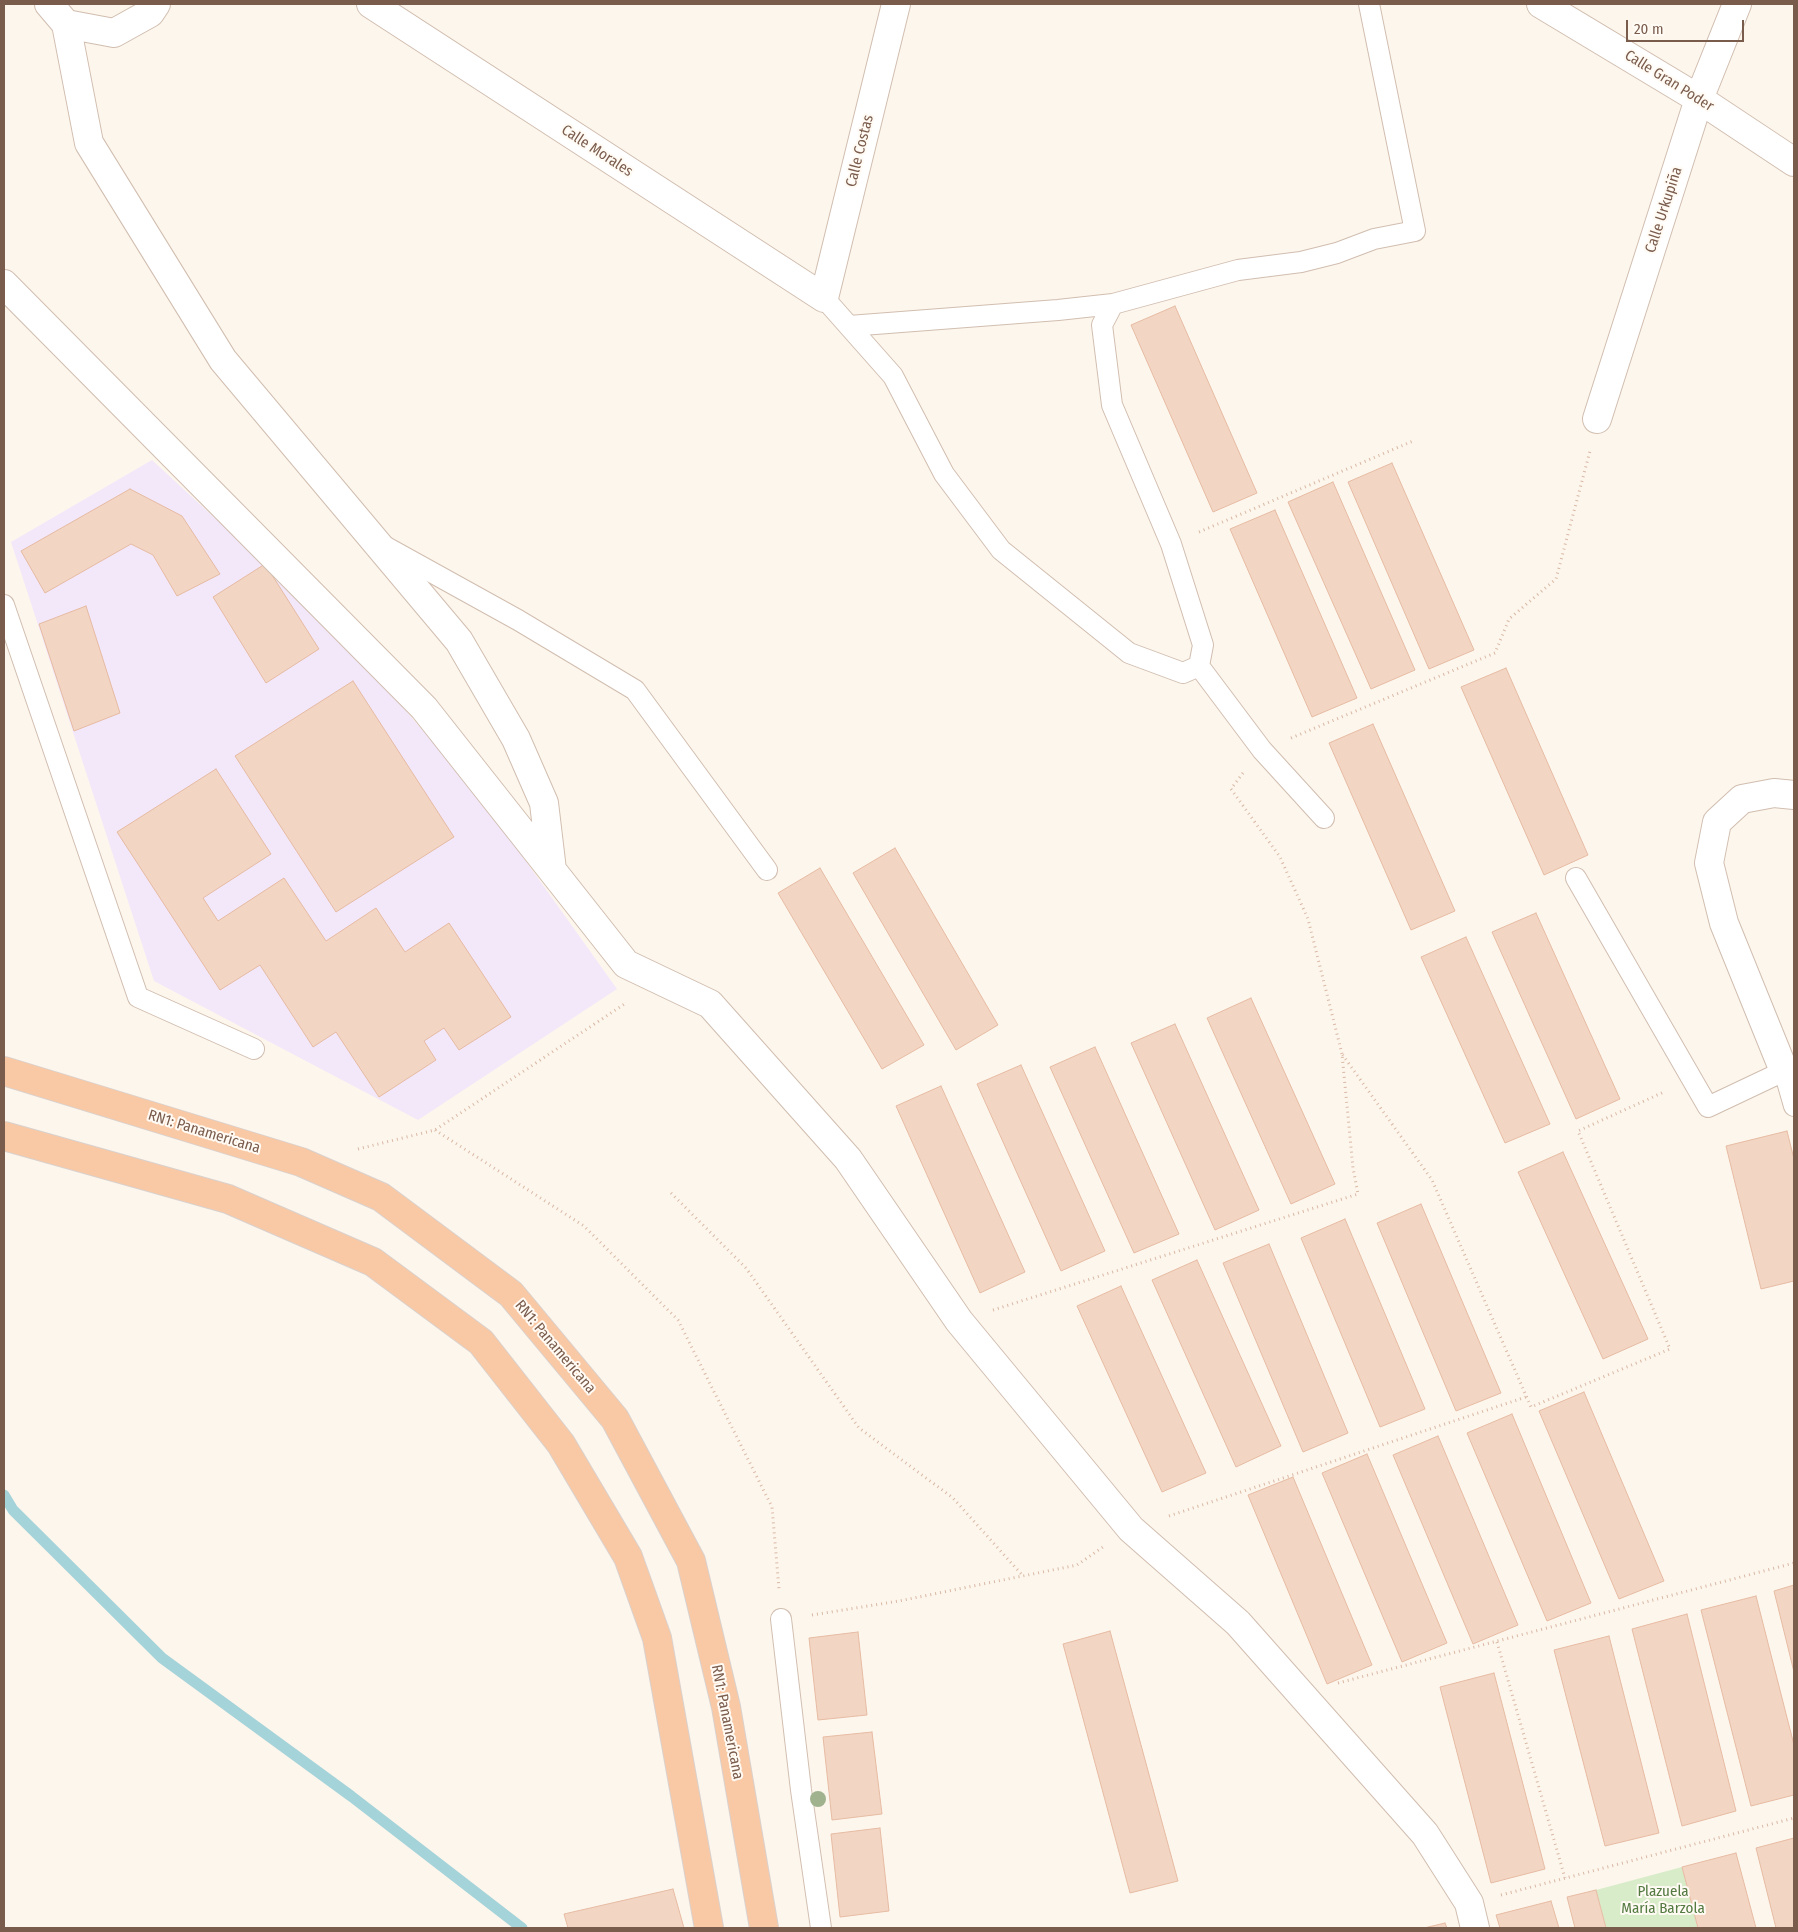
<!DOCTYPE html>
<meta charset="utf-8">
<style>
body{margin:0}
#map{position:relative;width:1798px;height:1932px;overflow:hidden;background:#fdf6ec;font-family:"Fira Sans Condensed",sans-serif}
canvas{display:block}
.frame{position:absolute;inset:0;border:5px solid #7a5c4d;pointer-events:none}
.scale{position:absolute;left:1626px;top:20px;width:118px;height:22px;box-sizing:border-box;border:2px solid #7a5c4d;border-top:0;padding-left:6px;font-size:15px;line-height:18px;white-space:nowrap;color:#7a5c4d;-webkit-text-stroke:4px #fffaf3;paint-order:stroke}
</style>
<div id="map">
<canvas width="1798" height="1932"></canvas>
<div class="frame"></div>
<div class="scale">20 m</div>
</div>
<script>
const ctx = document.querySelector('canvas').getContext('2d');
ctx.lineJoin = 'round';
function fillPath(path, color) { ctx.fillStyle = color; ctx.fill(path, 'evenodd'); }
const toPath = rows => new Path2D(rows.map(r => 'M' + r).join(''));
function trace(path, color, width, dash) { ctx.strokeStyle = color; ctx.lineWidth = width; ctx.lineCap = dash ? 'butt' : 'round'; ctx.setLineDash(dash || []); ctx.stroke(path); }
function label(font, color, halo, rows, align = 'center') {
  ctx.font = font + ' "Fira Sans Condensed",sans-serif'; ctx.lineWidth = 4; ctx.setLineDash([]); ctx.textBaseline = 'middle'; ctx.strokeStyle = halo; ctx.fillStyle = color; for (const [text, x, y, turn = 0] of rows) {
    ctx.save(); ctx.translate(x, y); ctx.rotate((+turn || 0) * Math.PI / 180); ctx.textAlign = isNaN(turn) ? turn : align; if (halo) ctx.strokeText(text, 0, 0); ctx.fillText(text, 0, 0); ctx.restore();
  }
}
const education = toPath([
 [152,460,334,628,478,794,617,989,418,1120,154,981,11,542]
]);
const green = toPath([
 [1682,1867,1698,1928,1606,1928,1596,1890]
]);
const stream = toPath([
 [4,1495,13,1510,162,1658,351,1796,522,1928]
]);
const building = toPath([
 [1175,306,1257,493,1213,512,1131,325,1175,306],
 [1392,463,1474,650,1429,669,1348,482,1392,463],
 [1333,482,1415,670,1371,689,1288,502,1333,482],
 [130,489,182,516,220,574,177,596,153,555,131,544,45,593,21,551,130,489],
 [1275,510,1357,698,1312,717,1230,529,1275,510],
 [265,564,319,649,266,683,213,597,265,564],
 [86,606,120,713,74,731,39,624,86,606],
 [1506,668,1588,855,1544,875,1461,687,1506,668],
 [353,681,454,837,336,912,235,756,353,681],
 [1373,724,1455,911,1411,930,1329,743,1373,724],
 [216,769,271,854,203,898,218,921,284,878,326,941,376,908,405,952,449,923,511,1017,459,1050,444,1028,424,1041,436,1060,379,1097,336,1032,313,1047,260,965,220,990,117,832,216,769],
 [895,848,998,1025,956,1050,853,873,895,848],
 [820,868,924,1045,882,1069,778,893,820,868],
 [1536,913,1620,1099,1576,1119,1492,932,1536,913],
 [1466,937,1550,1124,1505,1143,1421,957,1466,937],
 [1251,998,1335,1184,1291,1204,1207,1018,1251,998],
 [1175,1024,1259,1210,1215,1230,1131,1043,1175,1024],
 [1095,1047,1179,1234,1134,1253,1050,1067,1095,1047],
 [1021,1065,1105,1251,1061,1271,977,1084,1021,1065],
 [941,1086,1025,1272,980,1293,896,1106,941,1086],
 [1787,1131,1794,1159,1794,1281,1761,1289,1726,1146,1787,1131],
 [1563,1152,1648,1339,1603,1359,1518,1172,1563,1152],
 [1421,1204,1501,1393,1456,1411,1377,1223,1421,1204],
 [1345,1219,1425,1409,1380,1427,1301,1238,1345,1219],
 [1269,1244,1348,1433,1303,1452,1223,1263,1269,1244],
 [1197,1260,1281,1446,1236,1467,1152,1280,1197,1260],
 [1121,1286,1206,1473,1162,1492,1077,1306,1121,1286],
 [1584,1392,1664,1581,1619,1599,1539,1411,1584,1392],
 [1512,1414,1591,1603,1547,1621,1467,1433,1512,1414],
 [1438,1436,1518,1625,1473,1644,1393,1455,1438,1436],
 [1367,1454,1447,1643,1402,1662,1322,1473,1367,1454],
 [1293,1477,1372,1665,1327,1684,1248,1495,1293,1477],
 [1794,1585,1794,1672,1774,1591,1794,1585],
 [1756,1596,1794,1745,1794,1795,1751,1806,1701,1610,1756,1596],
 [1687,1614,1736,1811,1682,1826,1632,1629,1687,1614],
 [1110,1631,1178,1881,1130,1893,1063,1644,1110,1631],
 [858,1632,867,1715,818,1720,809,1638,858,1632],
 [1609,1636,1659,1833,1605,1846,1554,1650,1609,1636],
 [1494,1673,1545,1869,1491,1883,1440,1687,1494,1673],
 [872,1732,882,1814,832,1820,823,1737,872,1732],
 [880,1828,889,1911,840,1917,831,1834,880,1828],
 [1794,1838,1794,1928,1776,1928,1756,1848,1794,1838],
 [1736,1853,1756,1928,1698,1928,1682,1867,1736,1853],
 [673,1889,684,1928,568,1928,564,1914,673,1889],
 [1596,1890,1606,1928,1575,1928,1567,1897,1596,1890],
 [1551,1901,1559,1928,1500,1928,1496,1915,1551,1901],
 [1445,1923,1447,1928,1424,1928,1445,1923]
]);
const path = toPath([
 [1199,532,1413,441],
 [1291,738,1495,653,1509,619,1556,579,1590,451],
 [1243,773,1231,789,1280,857,1308,919,1342,1054],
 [435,1130,584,1226,678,1320,772,1507,779,1589],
 [358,1149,435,1130,626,1003],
 [671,1193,746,1268,859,1428,953,1498,1023,1576],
 [993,1310,1358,1194,1353,1168,1342,1054,1432,1180,1531,1407,1670,1349,1578,1131,1664,1092],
 [1169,1516,1526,1397],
 [812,1615,899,1601,1077,1565,1103,1547],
 [1497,1642,1565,1878],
 [1338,1683,1794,1563],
 [1501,1895,1794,1818]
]);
const service = toPath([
 [824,298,893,376,944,474,1001,550,1129,653,1183,673,1199,666,1203,645,1171,544,1112,405,1102,325,1113,304,1238,270,1301,262,1337,253,1374,239,1415,231,1369,4],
 [849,326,1058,310,1113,304],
 [386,547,518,620,635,690,767,870],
 [4,605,138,997,254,1049],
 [1199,666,1262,750,1324,818],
 [1576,878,1708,1107,1784,1071,1794,1106],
 [781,1619,801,1790,821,1928]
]);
const minor = toPath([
 [49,4,66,24,89,143,223,360,459,641,516,739,544,803,552,870],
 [371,4,824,298,896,4],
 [1541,4,1699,99,1794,162],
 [66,24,114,33,150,13,156,4],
 [4,284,424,708,626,964,710,1004,848,1159,959,1321,1131,1529,1238,1623,1425,1834,1469,1903,1475,1928],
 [1597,419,1699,99,1737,4],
 [1784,1071,1724,923,1709,863,1717,822,1742,799,1774,793,1794,795]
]);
const trunk = toPath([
 [4,1071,301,1162,381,1197,511,1294,615,1419,691,1561,726,1707,764,1928],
 [4,1136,228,1199,373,1262,481,1342,561,1444,628,1557,657,1638,709,1928]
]);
const trees = [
 [818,1799]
];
const streetNames = [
 ["Calle Gran Poder",1669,81,32],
 ["Calle Morales",597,151,33],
 ["Calle Costas",860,151,-76],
 ["Calle Urkupiña",1664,210,-72],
 ["RN1: Panamericana",204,1132,17],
 ["RN1: Panamericana",555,1347,50],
 ["RN1: Panamericana",727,1722,79]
];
const parkNames = [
 ["Plazuela",1663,1892],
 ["María Barzola",1663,1909]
];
fillPath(education, '#f3e8fa');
fillPath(green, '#d8ecc9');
trace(stream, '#a5d3da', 11);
fillPath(building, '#f3d5c3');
trace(building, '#e6bba3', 1);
trace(service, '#d1beb0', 22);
trace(minor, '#d1beb0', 30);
trace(trunk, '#dad1cd', 30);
trace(path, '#d9b8a5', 3, [1, 4]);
trace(service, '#fff', 20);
trace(minor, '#fff', 28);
trace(trunk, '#f9c8a4', 28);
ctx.fillStyle = '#a0b28e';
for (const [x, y] of trees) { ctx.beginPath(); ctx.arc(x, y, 8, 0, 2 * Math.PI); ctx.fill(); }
label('15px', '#7a5c4d', '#fffaf3', streetNames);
label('15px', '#537a41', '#fffaf3', parkNames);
</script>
